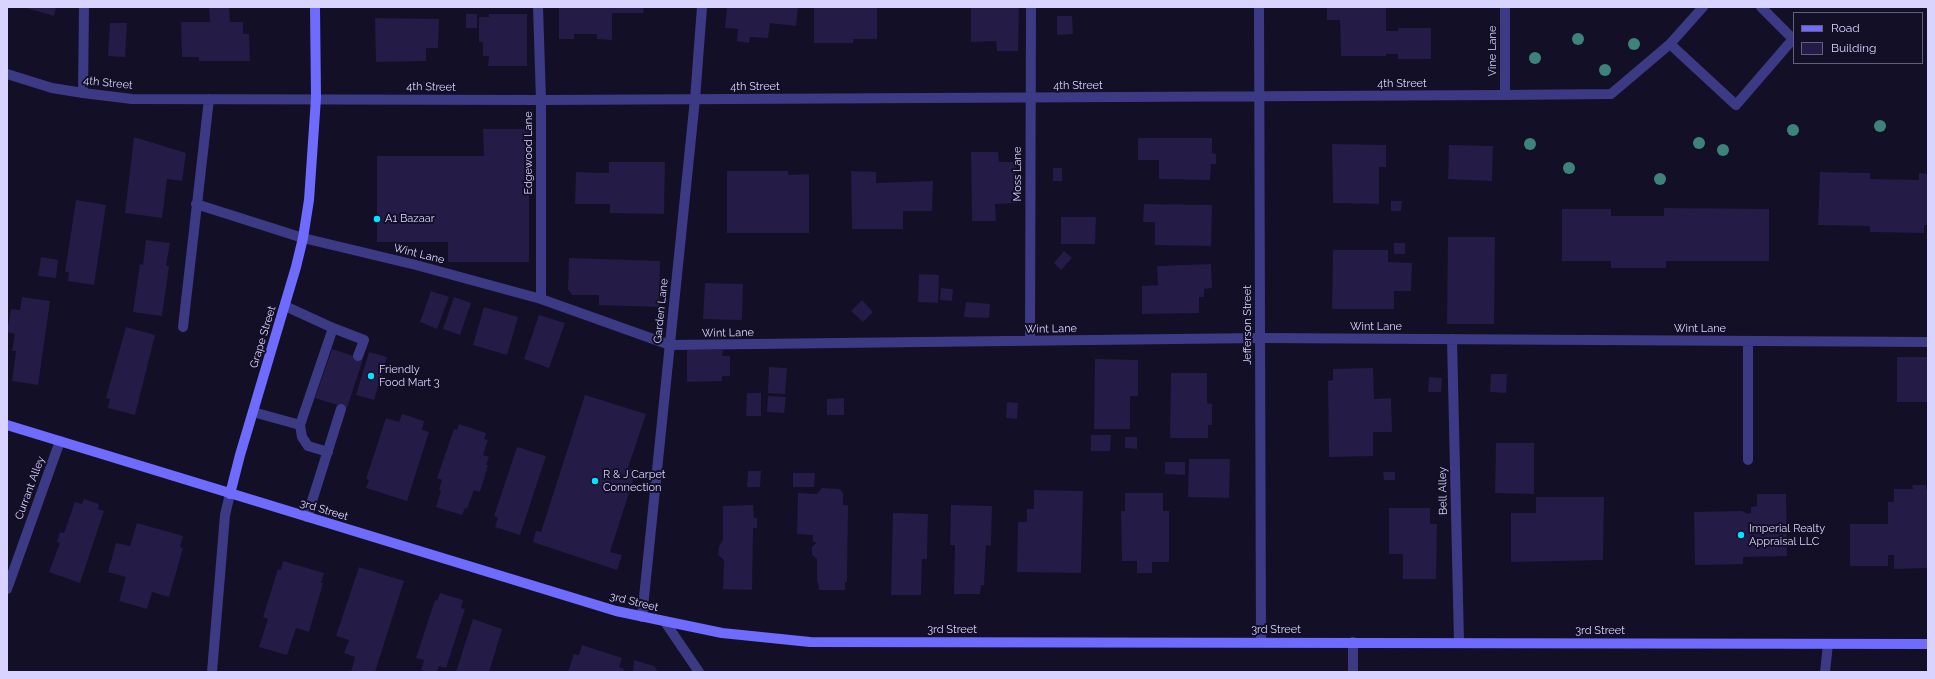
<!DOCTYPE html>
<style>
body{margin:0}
#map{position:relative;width:1935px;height:679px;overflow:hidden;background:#130f26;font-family:Raleway,sans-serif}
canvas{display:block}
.frame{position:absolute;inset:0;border:8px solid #d9d4ff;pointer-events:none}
.legend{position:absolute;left:1793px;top:12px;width:130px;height:52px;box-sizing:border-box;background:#130f26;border:1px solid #625e7d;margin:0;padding:5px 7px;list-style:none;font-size:12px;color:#d9d4ff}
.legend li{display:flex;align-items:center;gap:8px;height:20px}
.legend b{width:20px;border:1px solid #625e7d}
</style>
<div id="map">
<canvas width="1935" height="679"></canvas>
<div class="frame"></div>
<ul class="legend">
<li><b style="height:5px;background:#6f6bff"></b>Road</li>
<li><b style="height:11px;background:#241b47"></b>Building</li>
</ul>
</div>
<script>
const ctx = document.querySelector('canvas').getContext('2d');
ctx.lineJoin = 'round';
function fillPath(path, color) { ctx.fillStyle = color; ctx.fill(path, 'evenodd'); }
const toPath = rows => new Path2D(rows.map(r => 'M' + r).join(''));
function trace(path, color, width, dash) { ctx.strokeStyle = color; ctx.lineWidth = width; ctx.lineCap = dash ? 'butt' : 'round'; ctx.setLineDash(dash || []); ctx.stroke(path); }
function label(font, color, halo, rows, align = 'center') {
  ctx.font = font + ' Raleway,sans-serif'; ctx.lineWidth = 4; ctx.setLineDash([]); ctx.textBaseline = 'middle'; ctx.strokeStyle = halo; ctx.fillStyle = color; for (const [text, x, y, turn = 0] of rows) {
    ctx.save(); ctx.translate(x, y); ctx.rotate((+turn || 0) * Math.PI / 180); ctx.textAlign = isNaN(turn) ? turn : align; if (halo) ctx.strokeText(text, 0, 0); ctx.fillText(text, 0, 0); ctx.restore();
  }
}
const building = toPath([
 [23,7,56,7,54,16],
 [559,7,643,7,644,13,612,13,612,40,597,39,597,34,574,34,574,39,559,39],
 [727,7,798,7,796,26,770,23,768,38,750,37,749,43,737,41,738,29,725,28],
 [814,7,877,7,877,39,853,39,853,43,814,43],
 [971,7,1019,7,1018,51,997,51,996,41,971,42],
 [1327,7,1386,7,1386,31,1398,31,1398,28,1431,28,1431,59,1398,59,1398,54,1386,54,1386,56,1341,56,1340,20,1327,20],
 [209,8,229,8,230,22,243,22,243,34,249,34,250,61,199,61,199,57,182,57,181,22,210,22],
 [466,14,477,14,477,28,466,28],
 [489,14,527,14,527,66,488,66,489,56,483,56,483,42,479,42,479,17,489,17],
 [1057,16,1072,16,1073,34,1057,35],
 [375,18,439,19,438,48,426,48,426,61,376,62],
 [110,23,127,23,125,57,108,56],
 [483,129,529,129,529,262,448,262,448,242,377,242,377,156,484,156],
 [134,137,186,153,182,181,167,179,162,218,125,213],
 [1138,138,1212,138,1212,153,1216,154,1216,164,1211,164,1210,180,1159,179,1159,160,1138,160],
 [1332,144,1386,145,1386,167,1379,167,1379,204,1333,203],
 [1449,145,1493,146,1492,181,1448,179],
 [971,152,998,152,999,162,1016,162,1017,203,995,204,996,221,972,221],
 [609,162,665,162,664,214,610,213,610,204,575,204,576,172,609,173],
 [1053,168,1062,168,1062,181,1053,181],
 [727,171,788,171,788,175,809,174,809,233,727,233],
 [851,171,876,172,876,183,933,181,932,211,903,211,903,229,852,229],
 [1820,172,1870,173,1870,179,1919,180,1919,173,1928,174,1928,225,1924,225,1924,233,1870,232,1870,226,1818,225],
 [76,200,106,205,94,285,68,281,69,272,65,272],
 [1391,201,1402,201,1401,211,1391,211],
 [1144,204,1212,205,1211,246,1155,245,1155,222,1143,222],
 [1664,208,1769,209,1769,261,1666,261,1666,268,1611,268,1611,261,1562,261,1562,209,1611,209,1611,216,1664,216],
 [1061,217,1096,217,1095,244,1061,244],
 [1448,237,1495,237,1494,324,1447,324],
 [146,240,170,243,166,266,169,266,162,316,133,312,140,264,143,265],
 [1394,243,1405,243,1405,254,1394,254],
 [1333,250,1388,250,1388,262,1412,263,1411,291,1394,291,1394,309,1332,309],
 [1064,251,1072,258,1061,270,1054,263],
 [41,257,58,260,56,278,38,276],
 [569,258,660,261,659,307,599,305,599,295,572,295,568,289],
 [1211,264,1212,288,1204,289,1204,297,1199,297,1199,313,1142,314,1142,286,1158,285,1157,266],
 [919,274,939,275,938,303,918,302],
 [705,283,743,284,742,320,703,319],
 [941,288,953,289,952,301,940,300],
 [431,291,449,297,437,329,420,322],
 [22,297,50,301,38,385,12,381,16,351,12,351,15,334,7,332,11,309,20,310],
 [454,297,471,303,460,335,443,329],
 [862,300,873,312,863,322,851,311],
 [966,302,990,304,989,318,964,317],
 [484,307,518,317,507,355,473,345],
 [539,315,565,323,549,368,524,359],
 [126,327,155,335,135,415,108,408,110,399,106,398],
 [332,349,363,359,347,408,315,398],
 [687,350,723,350,722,356,730,356,730,376,722,376,722,381,687,382],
 [369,352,387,357,374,400,356,395],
 [1897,357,1928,357,1928,402,1897,402],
 [1095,359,1138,360,1138,396,1130,396,1130,429,1094,429],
 [769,367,787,368,785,394,768,393],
 [1373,368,1374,399,1391,398,1392,432,1373,432,1373,456,1329,457,1328,381,1333,380,1333,369],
 [1171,373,1207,373,1207,403,1212,404,1212,425,1208,425,1208,438,1170,438],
 [1491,374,1507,374,1506,393,1490,392],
 [1429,377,1442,378,1441,392,1428,392],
 [747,393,761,393,761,416,746,416],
 [585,395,646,414,628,468,636,471,610,552,622,555,617,570,533,542,536,531,541,532],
 [768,396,786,397,784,413,767,412],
 [844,398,844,415,827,415,827,399],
 [1007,402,1018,403,1017,419,1006,418],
 [402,414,424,421,422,430,429,432,407,501,366,488,369,480,366,479,386,418,399,422],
 [459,424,486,433,484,439,488,440,483,455,489,457,486,465,488,465,480,492,474,490,467,509,465,508,462,515,436,507,441,491,439,490,442,480,437,478,454,429,457,430],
 [1091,435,1111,435,1110,451,1091,451],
 [1125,437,1137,437,1137,449,1125,448],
 [1496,443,1534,443,1534,494,1495,493],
 [517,447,546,456,520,535,495,527,498,518,494,516],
 [1189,459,1230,459,1229,498,1188,497],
 [1165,462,1185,462,1185,475,1165,474],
 [748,471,761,471,760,487,747,487],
 [1383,472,1395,472,1395,480,1384,480],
 [793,473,815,473,814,487,793,487],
 [1912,485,1926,485,1926,489,1928,489,1928,568,1894,569,1894,555,1888,555,1888,566,1850,566,1850,524,1888,524,1888,502,1894,502,1894,489,1913,489],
 [822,488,840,489,843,493,843,505,848,505,847,582,845,582,845,590,819,590,818,582,817,582,817,559,812,555,812,547,817,542,813,542,813,535,797,534,798,493,817,494],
 [1034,490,1083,491,1081,573,1017,572,1018,522,1027,522,1027,509,1034,509],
 [1125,493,1163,493,1163,511,1169,511,1169,562,1152,562,1152,573,1137,573,1137,561,1122,561,1121,511,1125,511],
 [1757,494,1786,494,1787,556,1743,557,1743,564,1695,565,1694,512,1742,511,1748,514,1751,513,1751,507,1757,506],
 [1536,497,1604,497,1603,560,1511,562,1511,513,1536,513],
 [84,499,99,504,98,509,104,511,80,583,49,572,60,543,57,542,60,532,64,533,75,502,82,504],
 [753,505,754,518,757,518,757,528,753,528,752,590,723,589,724,560,718,555,719,546,723,540,723,506],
 [951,505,992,506,991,546,986,545,984,585,981,585,980,594,954,594,955,545,950,545],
 [1389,508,1430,508,1430,524,1437,524,1436,579,1403,579,1403,554,1389,554],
 [893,513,928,514,927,559,922,559,921,595,891,595],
 [137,523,183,536,180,547,183,548,169,597,152,592,147,609,119,601,126,577,108,572,116,543,130,546],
 [283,561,324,573,321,583,323,583,309,632,296,628,287,655,259,647,268,619,263,617,278,569,281,570],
 [359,567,404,581,375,672,351,672,355,657,344,653,349,640,336,636],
 [440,593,463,600,461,608,465,609,446,668,439,666,437,672,428,672,421,670,424,660,416,658,435,600,437,601],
 [473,619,502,629,489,672,456,672],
 [582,645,622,658,619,667,624,669,623,672,568,672,574,654,579,655],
 [634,660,654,666,658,672,633,672]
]);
const lane = toPath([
 [1505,7,1505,95,1611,94,1670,44,1703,7],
 [1670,44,1736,105,1793,39,1761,7],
 [83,93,84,7],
 [333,328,364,340,358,356],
 [1452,339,1459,642],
 [1030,341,1031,7],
 [670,345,1260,338,1928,342],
 [253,412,300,425,333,328,285,306],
 [300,425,302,437,308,446,328,452],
 [1748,460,1748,341],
 [307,517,341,409],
 [7,589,60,441],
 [642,617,695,99,702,7],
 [1353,642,1353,672]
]);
const street = toPath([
 [538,7,541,100,541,299],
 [1259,7,1261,642],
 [7,74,52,88,83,93,132,99,541,100,1505,95],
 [196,204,303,238,416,265,541,299,670,345],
 [183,327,209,99],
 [665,622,699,672],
 [212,672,225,515,230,494],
 [1825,672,1828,644]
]);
const secondary = toPath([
 [7,425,616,611,722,633,810,642,1928,644],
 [230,494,240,455,296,267,303,238,309,200,316,98,315,7]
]);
const trees = [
 [1578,39],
 [1634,44],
 [1535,58],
 [1605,70],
 [1880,126],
 [1793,130],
 [1699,143],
 [1530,144],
 [1723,150],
 [1569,168],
 [1660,179]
];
const markers = [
 [377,219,4,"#00e5ff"],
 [371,376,4,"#00e5ff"],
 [595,481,4,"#00e5ff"],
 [1741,535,4,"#00e5ff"]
];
const streetNames = [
 ["Vine Lane",1493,51,-90],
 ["4th Street",108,83,6],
 ["4th Street",1402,84],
 ["4th Street",1078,86],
 ["4th Street",431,87,1],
 ["4th Street",755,87],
 ["Edgewood Lane",529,153,-90],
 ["Moss Lane",1018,174,-90],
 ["Wint Lane",419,254,14],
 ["Garden Lane",661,311,-84],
 ["Jefferson Street",1248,325,-90],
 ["Wint Lane",1376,327],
 ["Wint Lane",1051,329,-1],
 ["Wint Lane",1700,329],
 ["Wint Lane",728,333,-1],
 ["Grape Street",263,337,-73],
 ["Currant Alley",30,488,-70],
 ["Bell Alley",1443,491,-91],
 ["3rd Street",324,510,17],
 ["3rd Street",634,602,14],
 ["3rd Street",952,630],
 ["3rd Street",1276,630],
 ["3rd Street",1600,631]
];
const poiNames = [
 ["A1 Bazaar",385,219],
 ["Friendly",379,370],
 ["Food Mart 3",379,383],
 ["R & J Carpet",603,475],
 ["Connection",603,488],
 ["Imperial Realty",1749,529],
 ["Appraisal LLC",1749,542]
];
fillPath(building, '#241b47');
trace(lane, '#3d3a85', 10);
trace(street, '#3d3a85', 10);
trace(secondary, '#6f6bff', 10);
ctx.fillStyle = '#3d827b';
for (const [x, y] of trees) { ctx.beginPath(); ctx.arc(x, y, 6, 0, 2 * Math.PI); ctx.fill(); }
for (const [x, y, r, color] of markers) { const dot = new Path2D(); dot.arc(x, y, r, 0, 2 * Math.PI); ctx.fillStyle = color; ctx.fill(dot); trace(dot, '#130f26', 1.5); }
label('11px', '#d9d4ff', '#130f26', streetNames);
label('11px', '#d9d4ff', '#130f26', poiNames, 'left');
</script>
